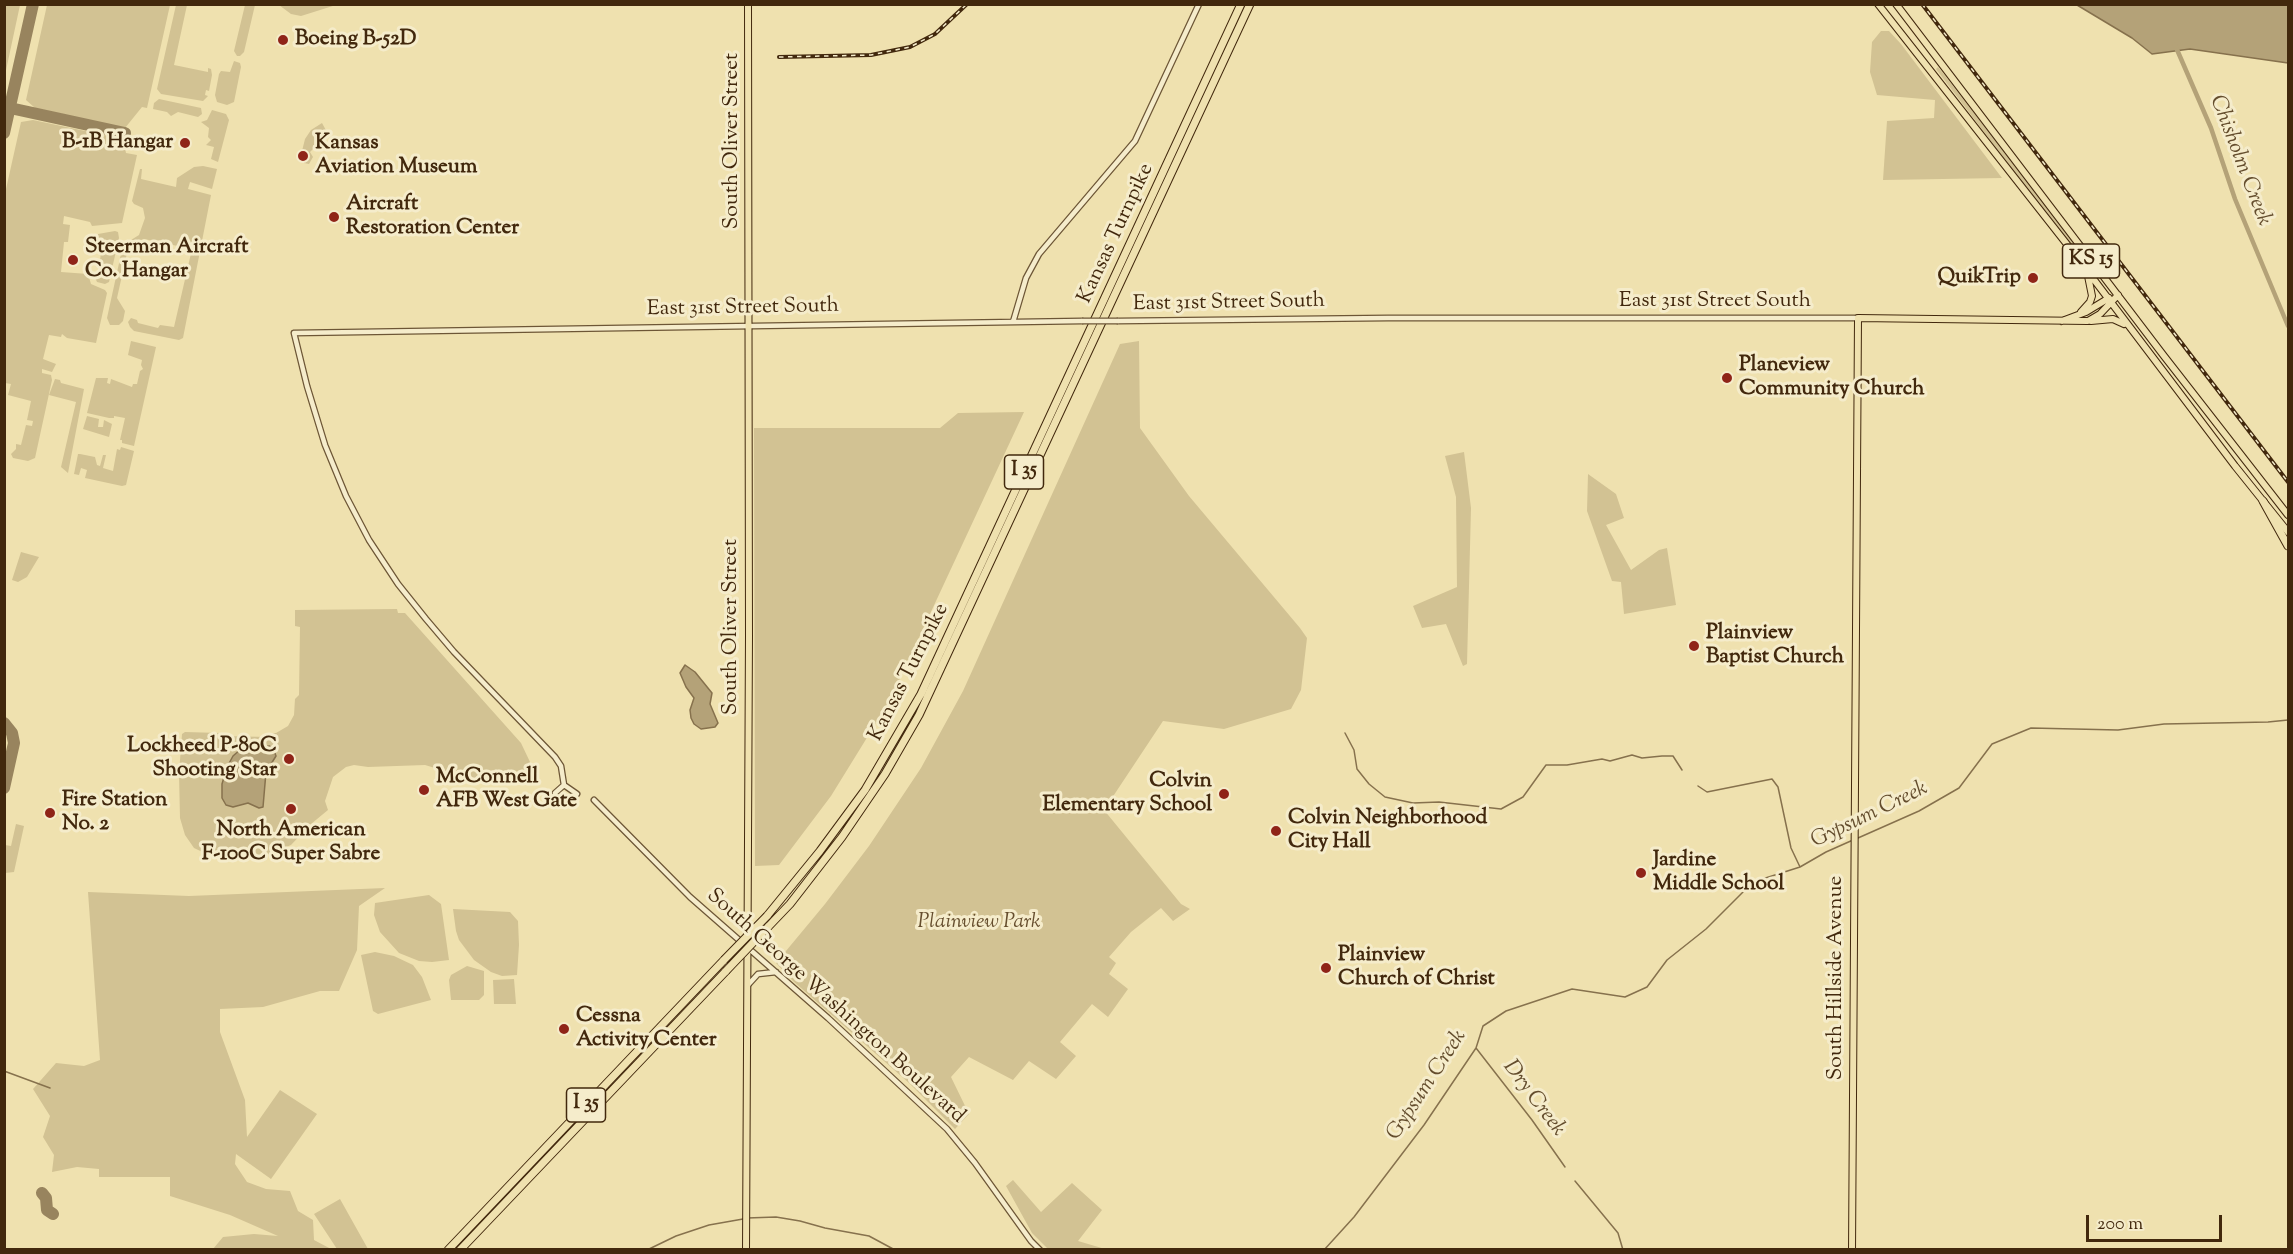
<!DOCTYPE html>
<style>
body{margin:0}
#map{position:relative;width:2293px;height:1254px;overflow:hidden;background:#efe1af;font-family:"Sorts Mill Goudy",serif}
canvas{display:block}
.frame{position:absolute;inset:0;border:6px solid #42280d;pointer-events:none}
.scale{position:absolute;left:2086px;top:1215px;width:136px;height:27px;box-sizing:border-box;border:3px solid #42280d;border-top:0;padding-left:8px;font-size:18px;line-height:21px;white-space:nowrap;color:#42280d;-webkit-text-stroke:4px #f5eccb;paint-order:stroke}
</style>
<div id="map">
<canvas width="2293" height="1254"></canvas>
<div class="frame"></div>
<div class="scale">200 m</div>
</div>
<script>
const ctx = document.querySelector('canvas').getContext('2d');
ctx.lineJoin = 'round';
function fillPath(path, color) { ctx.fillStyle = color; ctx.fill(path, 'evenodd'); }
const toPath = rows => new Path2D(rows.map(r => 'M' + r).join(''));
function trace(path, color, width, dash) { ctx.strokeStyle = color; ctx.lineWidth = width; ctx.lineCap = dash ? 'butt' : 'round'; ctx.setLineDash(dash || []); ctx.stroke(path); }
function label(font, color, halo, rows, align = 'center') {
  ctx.font = font + ' "Sorts Mill Goudy",serif'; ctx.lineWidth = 6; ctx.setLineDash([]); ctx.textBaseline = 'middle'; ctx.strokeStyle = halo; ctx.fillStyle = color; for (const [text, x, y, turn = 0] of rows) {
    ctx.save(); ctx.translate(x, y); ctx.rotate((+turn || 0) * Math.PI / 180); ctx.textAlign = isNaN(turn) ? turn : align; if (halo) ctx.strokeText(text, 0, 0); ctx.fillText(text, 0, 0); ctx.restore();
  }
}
const green = toPath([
 [5,4,20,5,5,75,4,5],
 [47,5,170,5,147,108,142,107,125,128,35,108,26,100],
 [176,5,187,5,174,65,208,72,208,68,211,69,212,75,209,91,206,90,205,95,208,96,203,101,161,94,157,89],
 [245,5,255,5,244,52,240,56,237,56,234,51],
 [279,5,336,5,301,16,291,14],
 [1881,31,1889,31,1901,44,2002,178,1883,180,1887,121,1934,118,1935,100,1877,95,1870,72,1872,42],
 [234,61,240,63,241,67,234,102,227,105,217,102,215,95,219,74,221,71,230,72],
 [1938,67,1943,73,2088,260,2084,263,1936,69],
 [159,99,201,108,202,114,198,117,178,112,171,116,167,112,153,109,154,103],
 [212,110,226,114,229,120,218,162,211,159,214,147,206,145,211,140,208,137,209,128,201,122,207,120],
 [33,120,123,139,126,153,137,155,122,223,92,226,90,222,64,216,63,224,70,225,68,242,64,242,61,272,88,274,91,284,105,290,107,293,96,343,67,338,62,334,61,337,49,335,43,359,56,364,52,372,42,369,42,373,51,375,52,380,35,458,28,461,13,458,11,454,16,449,16,444,21,445,26,425,32,426,33,421,27,420,31,401,8,395,11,384,5,383,4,198,21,122],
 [322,123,328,134,310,152,313,157,309,164,304,163,302,151,305,139,311,130],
 [203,166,217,169,212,189,190,182,188,189,211,195,183,338,179,340,134,331,130,327,128,322,131,318,137,320,138,323,158,328,160,325,174,327,192,249,144,239,129,244,117,298,125,311,123,321,119,325,110,325,107,318,123,245,139,235,145,218,143,208,134,204,132,201,140,169,142,169,141,179,176,187,177,178,194,167],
 [115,231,118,232,119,238,109,282,105,284,97,282,94,275,99,274,101,250,97,249,98,234],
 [131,341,156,347,134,446,122,443,122,440,120,440,125,418,114,416,114,418,109,418,87,413,96,378,108,378,107,383,110,384,111,379,132,387,133,384,137,384,140,371,143,369,141,365,142,360,128,355],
 [1139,341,1140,428,1189,496,1300,628,1307,638,1301,690,1291,709,1224,729,1163,721,1104,810,1181,904,1190,909,1173,921,1161,908,1131,932,1109,957,1116,963,1109,974,1128,989,1108,1017,1092,1004,1060,1042,1076,1056,1056,1079,1029,1061,1013,1080,969,1057,951,1077,969,1114,955,1129,909,1083,793,981,776,963,825,904,869,846,921,768,963,691,1120,344],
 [55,379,60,380,61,383,84,389,68,473,61,467,76,402,49,395],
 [1024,412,889,702,831,796,779,865,755,866,754,428,940,428,958,413],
 [87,416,99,419,98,427,103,427,104,420,112,424,109,437,83,429],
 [121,447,134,451,126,485,122,486,85,478,87,470,81,468,79,475,74,474,78,454,80,454,95,457,97,465,100,466,103,455,106,455,103,468,113,471,117,449,120,450],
 [1464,452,1471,508,1467,664,1463,666,1446,624,1422,628,1413,606,1457,587,1456,497,1445,456],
 [1588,474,1616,494,1624,518,1606,525,1631,570,1659,550,1667,548,1676,605,1624,614,1621,582,1612,581,1587,511],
 [21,552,39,557,27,577,18,582,12,580],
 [397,609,398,613,405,613,521,743,530,762,529,773,524,780,498,783,472,779,425,765,368,767,354,765,346,767,333,777,325,801,328,810,311,824,291,845,262,857,236,861,211,856,194,848,185,835,180,818,179,773,182,734,185,732,220,733,221,736,268,737,269,733,276,733,288,726,294,715,295,699,299,695,300,627,295,626,295,610],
 [16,824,24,826,14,872,5,873,5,845,11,846],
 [385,888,359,906,357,950,339,991,320,991,263,1007,220,1009,220,1032,245,1100,247,1137,280,1090,317,1114,271,1179,236,1154,235,1164,247,1182,266,1189,290,1191,298,1211,313,1220,314,1240,331,1249,213,1249,223,1237,254,1234,278,1236,230,1215,170,1196,170,1177,99,1177,99,1169,77,1167,52,1172,54,1155,43,1137,50,1116,33,1089,56,1063,84,1066,100,1060,88,892,189,896],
 [429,895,441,904,449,960,432,962,419,961,399,953,380,932,374,915,375,903],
 [453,909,510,912,518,921,519,945,517,975,502,976,491,972,474,960,459,940,456,931],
 [375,952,394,956,413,965,422,977,431,1000,378,1014,373,1011,361,955],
 [467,966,484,971,484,995,479,1000,451,1000,449,980,451,975],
 [514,979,516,1004,494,1004,493,980],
 [1013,1180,1041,1212,1072,1183,1102,1210,1078,1241,1105,1249,1048,1249,1032,1233,1006,1186],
 [340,1199,368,1249,337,1249,314,1214]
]);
const water = toPath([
 [2077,5,2288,5,2288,63,2190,49,2152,54,2132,38,2077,5],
 [685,665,695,672,712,693,710,704,718,723,715,727,701,729,694,724,691,718,690,710,694,698,686,687,680,673,685,665],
 [269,746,273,748,276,756,266,772,263,807,259,808,248,803,233,807,226,805,222,798,222,784,227,767,233,756,242,748,269,746]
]);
const stream = toPath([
 [1345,733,1354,750,1357,769,1369,784,1385,797,1413,803,1439,802,1501,809,1523,797,1546,765,1567,765,1602,759,1610,761,1632,755,1642,758,1662,756,1673,756,1682,770],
 [1698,786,1707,792,1772,779,1778,787,1791,848,1800,867],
 [1858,838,1919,811,1959,788,1992,744,2031,728,2118,730,2164,724,2268,722,2288,720],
 [1476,1048,1532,1120,1565,1167],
 [4,1071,50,1088],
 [1575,1181,1618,1233,1623,1250],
 [747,1218,776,1217,800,1221,825,1228,869,1236,895,1250],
 [647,1250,676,1236,709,1225,743,1219],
 [1324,1250,1354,1217,1424,1125,1476,1048,1483,1026,1506,1011,1572,989,1625,997,1647,987,1667,960,1706,929,1753,882,1800,867,1826,852,1853,840]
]);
const canal = toPath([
 [2175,45,2211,128,2235,199,2288,326]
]);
const taxiway = toPath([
 [10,108,125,133],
 [4,133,33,4],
 [4,723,12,733,14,743,4,788],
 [42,1193,46,1198,47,1210,53,1214]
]);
const minor = toPath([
 [1118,321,1388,318,1858,318],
 [1013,322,1026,278,1039,254,1135,141,1199,4],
 [555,793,564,785],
 [577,794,564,785,561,766,555,757,454,652,426,619,398,584,369,540,346,496,325,445,307,386,294,333,1082,321],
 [594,800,690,897,828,1018,947,1129,975,1163,1031,1241,1040,1250],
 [748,985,758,974,776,972]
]);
const major = toPath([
 [1878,4,2073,252,2235,466,2288,532],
 [1896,4,2164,356,2288,515],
 [2081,312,2090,302,2092,296,2088,276],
 [2062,321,2086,312,2109,298],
 [2091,321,2113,319,2124,324],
 [746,1250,749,635,748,4],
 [1852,1250,1858,318,2088,321,2100,314,2118,295]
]);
const highway = toPath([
 [2263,501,2288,546],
 [767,916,820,851,865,790,921,694,1241,4],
 [768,927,790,904,842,837,885,774,919,715,1250,4],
 [448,1250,724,960],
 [460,1250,726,971]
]);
const rail = toPath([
 [1922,4,2288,482],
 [779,57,871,55,910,47,935,34,967,4]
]);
const minorBridge = toPath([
 [1082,321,1118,321]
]);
const highwayBridge = toPath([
 [724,960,767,916],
 [726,971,768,927]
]);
const markers = [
 [283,40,6,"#8f2418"],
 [185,143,6,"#8f2418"],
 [303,156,6,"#8f2418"],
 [334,217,6,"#8f2418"],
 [73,260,6,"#8f2418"],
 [2033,278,6,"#8f2418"],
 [1727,378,6,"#8f2418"],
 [1694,646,6,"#8f2418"],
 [289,759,6,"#8f2418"],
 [424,790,6,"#8f2418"],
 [1224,794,6,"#8f2418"],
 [291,809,6,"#8f2418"],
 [50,813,6,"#8f2418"],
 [1276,831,6,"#8f2418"],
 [1641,873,6,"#8f2418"],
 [1326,968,6,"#8f2418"],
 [564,1029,6,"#8f2418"]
];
const shields = [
 [2091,261,57],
 [1024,472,39],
 [586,1105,39]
];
const shieldNames = [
 ["KS 15",2091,261],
 ["I 35",1024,472],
 ["I 35",586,1105]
];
const poiNames = [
 ["Boeing B-52D",295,40],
 ["B-1B Hangar",173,143,"right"],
 ["Kansas",315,144],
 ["Aviation Museum",315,168],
 ["Aircraft",346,205],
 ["Restoration Center",346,229],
 ["Steerman Aircraft",85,248],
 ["Co. Hangar",85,272],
 ["QuikTrip",2021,278,"right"],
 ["Planeview",1739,366],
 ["Community Church",1739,390],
 ["Plainview",1706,634],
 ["Baptist Church",1706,658],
 ["Lockheed P-80C",277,747,"right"],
 ["Shooting Star",277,771,"right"],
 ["McConnell",436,778],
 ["AFB West Gate",436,802],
 ["Colvin",1212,782,"right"],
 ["Elementary School",1212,806,"right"],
 ["Fire Station",62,801],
 ["No. 2",62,825],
 ["Colvin Neighborhood",1288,819],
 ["City Hall",1288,843],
 ["North American",291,831,"center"],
 ["F-100C Super Sabre",291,855,"center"],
 ["Jardine",1653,861],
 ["Middle School",1653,885],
 ["Plainview",1338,956],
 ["Church of Christ",1338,980],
 ["Cessna",576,1017],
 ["Activity Center",576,1041]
];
const streetNames = [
 ["South Oliver Street",733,141,-90],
 ["Kansas Turnpike",1117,234,-65],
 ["East 31st Street South",1715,302],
 ["East 31st Street South",1229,304,-1],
 ["East 31st Street South",743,309,-1],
 ["South Oliver Street",732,627,-90],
 ["Kansas Turnpike",910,673,-63],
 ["South Hillside Avenue",1837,978,-90],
 ["South George Washington Boulevard",835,1007,42]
];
const parkNames = [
 ["Plainview Park",979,923]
];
const waterNames = [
 ["Chisholm Creek",2239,161,69],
 ["Gypsum Creek",1870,816,-26],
 ["Gypsum Creek",1428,1086,-57],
 ["Dry Creek",1533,1099,53]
];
fillPath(green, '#d2c293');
fillPath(water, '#b4a278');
trace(water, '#86714d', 1.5);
trace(stream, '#86714d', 1.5);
trace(canal, '#b4a278', 4.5);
trace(taxiway, '#98845e', 12);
trace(minor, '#6d5636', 7);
trace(major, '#42280d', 8);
trace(highway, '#42280d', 9);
trace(minor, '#f5eccb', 4.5);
trace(major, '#efe1af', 6);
trace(highway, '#efe1af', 7);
trace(rail, '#42280d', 4);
trace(rail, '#f5eccb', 1.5, [4.5]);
trace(minorBridge, '#6d5636', 7, []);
trace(highwayBridge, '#42280d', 9, []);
trace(minorBridge, '#f5eccb', 4.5);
trace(highwayBridge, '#efe1af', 7);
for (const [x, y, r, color] of markers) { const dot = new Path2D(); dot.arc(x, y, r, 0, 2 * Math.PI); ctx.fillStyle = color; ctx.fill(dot); trace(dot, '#f5eccb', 2); }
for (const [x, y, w] of shields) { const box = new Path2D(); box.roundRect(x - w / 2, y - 17, w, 34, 4.5); ctx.fillStyle = '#f5eccb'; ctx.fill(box); trace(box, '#42280d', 1.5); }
label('bold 20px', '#42280d', null, shieldNames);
label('bold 21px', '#42280d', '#f5eccb', poiNames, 'left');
label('21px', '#42280d', '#f5eccb', streetNames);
label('italic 21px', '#664e2e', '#f5eccb', parkNames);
label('italic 22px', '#644d2d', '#f5eccb', waterNames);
</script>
